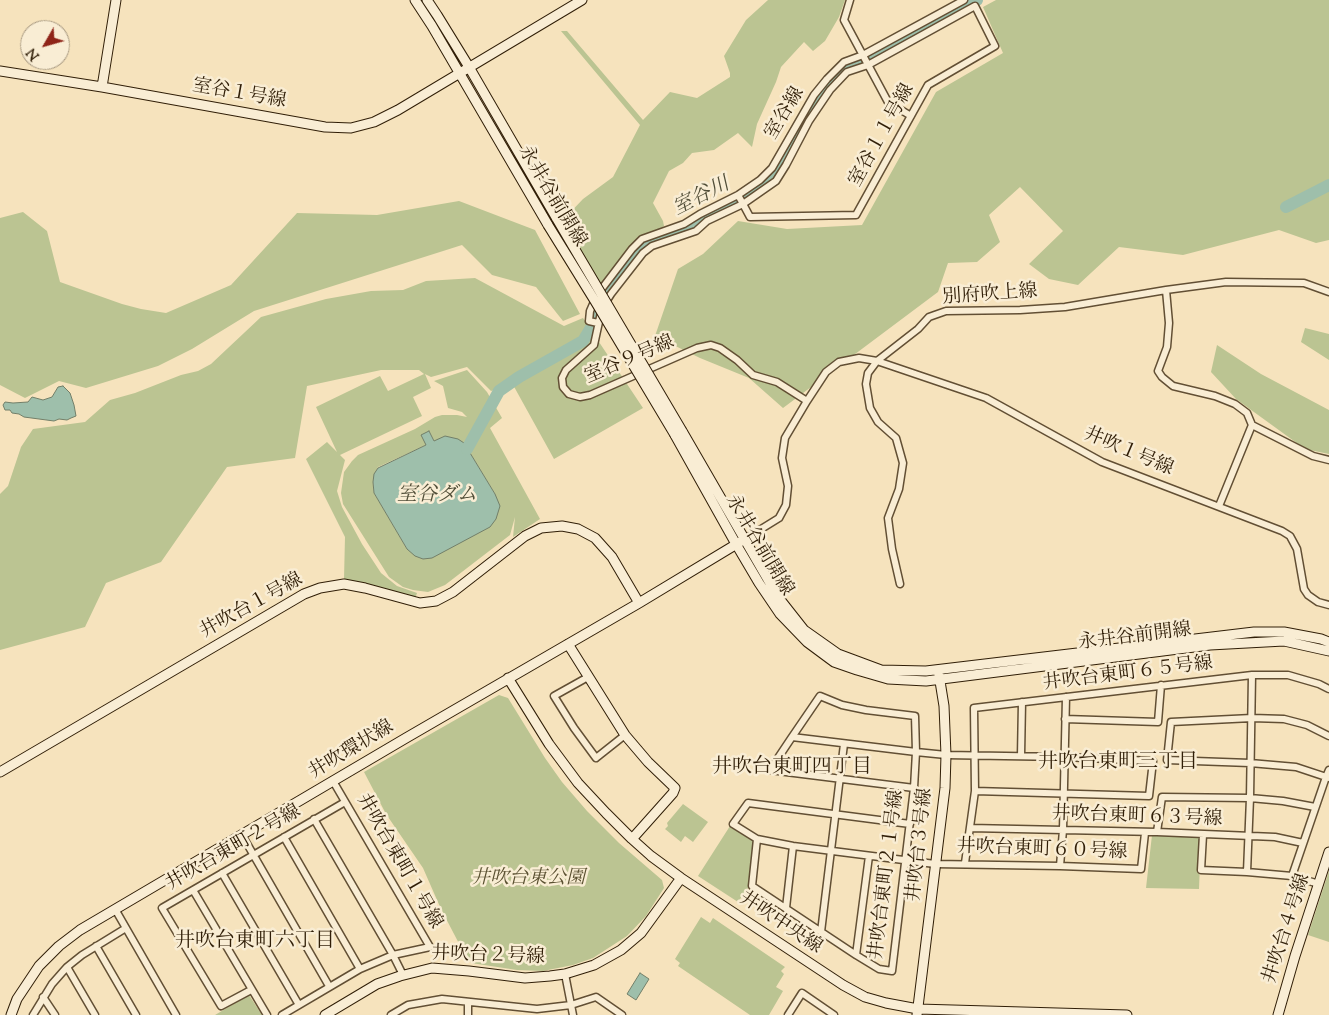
<!DOCTYPE html>
<meta charset="utf-8">
<style>
body{margin:0}
#map{position:relative;width:1329px;height:1015px;overflow:hidden;background:#f6e3bd;font-family:"Sorts Mill Goudy",serif}
canvas{display:block}
.north{position:absolute;left:20px;top:20px;width:50px;height:50px;box-sizing:border-box;background:#f9edd4;border:1px solid #a99a82;border-radius:50%;rotate:232deg;font-size:14px;font-weight:700;line-height:20px;text-align:center;color:#301e07}
.north::after{content:'';display:block;margin:auto;width:18px;height:22px;background:#8f2418;clip-path:polygon(50% 0,100% 100%,50% 72%,0 100%)}
</style>
<div id="map">
<canvas width="1329" height="1015"></canvas>
<div class="north">N</div>
</div>
<script>
const ctx = document.querySelector('canvas').getContext('2d');
ctx.lineJoin = 'round';
function fillPath(path, color) { ctx.fillStyle = color; ctx.fill(path, 'evenodd'); }
const toPath = rows => new Path2D(rows.map(r => 'M' + r).join(''));
function trace(path, color, width, dash) { ctx.strokeStyle = color; ctx.lineWidth = width; ctx.lineCap = dash ? 'butt' : 'round'; ctx.setLineDash(dash || []); ctx.stroke(path); }
function label(font, color, halo, rows, align = 'center') {
  ctx.font = font + ' "Sorts Mill Goudy","Noto Serif JP",serif'; ctx.lineWidth = 5; ctx.setLineDash([]); ctx.textBaseline = 'middle'; ctx.strokeStyle = halo; ctx.fillStyle = color; for (const [text, x, y, turn = 0] of rows) {
    ctx.save(); ctx.translate(x, y); ctx.rotate((+turn || 0) * Math.PI / 180); ctx.textAlign = isNaN(turn) ? turn : align; if (halo) ctx.strokeText(text, 0, 0); ctx.fillText(text, 0, 0); ctx.restore();
  }
}
const green = toPath([
 [768,0,845,0,839,17,825,41,813,51,804,42,781,67,776,82,757,124,752,147,738,133,714,150,692,153,683,163,669,171,653,203,663,221,664,226,660,229,638,237,601,285,563,220,583,199,613,177,640,125,561,31,567,31,643,120,670,92,697,98,730,77,730,73,724,56,746,20],
 [996,0,1329,0,1329,240,1316,243,1279,230,1183,255,1119,247,1078,285,1049,279,1029,264,1063,231,1020,187,989,215,1000,242,977,262,948,263,938,292,783,408,749,378,700,358,655,336,678,269,703,254,738,221,787,229,862,225,936,92,1003,53,983,7],
 [459,201,535,230,580,314,563,321,536,287,492,275,462,245,254,311,192,349,158,366,86,388,59,381,25,398,0,385,0,218,23,212,47,231,60,282,122,304,141,309,166,313,231,285,297,213,377,215],
 [475,278,564,326,583,318,643,408,554,459,512,383,491,391,467,367,431,377,425,374,431,388,413,397,422,416,340,455,345,460,337,491,342,507,362,544,381,573,397,586,417,593,415,599,382,589,344,579,345,537,306,459,327,442,337,452,316,407,380,376,388,391,424,374,419,370,381,370,307,386,295,458,227,467,161,562,106,583,85,627,0,650,0,494,8,486,21,447,33,429,85,422,110,400,135,393,181,375,198,371,211,364,261,317,326,299,371,291,403,290,426,281],
 [1305,328,1329,334,1329,360,1301,342],
 [1217,345,1261,374,1329,410,1329,454,1305,449,1236,399,1211,372],
 [467,370,487,392,502,418,490,428,540,519,513,537,515,517,510,535,445,585,428,592,413,590,403,587,389,577,343,504,341,493,344,472,352,461,358,455,415,429,435,417,442,415,457,415,467,417,462,412,448,408,443,386,434,381],
 [429,431,434,441,464,443,495,494,407,549,374,493,373,482,378,467,426,445],
 [499,695,508,698,545,758,562,782,587,811,619,843,662,880,664,888,646,916,627,936,593,958,573,965,543,971,517,970,471,963,466,957,441,909,423,868,386,814,364,772],
 [683,804,708,822,693,842,685,836,681,842,665,829,668,826,667,823],
 [730,826,751,839,754,842,748,888,738,902,698,876],
 [1152,835,1201,837,1199,889,1146,888],
 [1329,871,1329,942,1308,935],
 [701,917,710,923,713,918,785,967,781,971,784,974,776,987,783,991,769,1015,750,1015,678,966,680,963,675,959],
 [249,995,262,1015,215,1015]
]);
const water = toPath([
 [63,386,70,393,74,405,76,416,71,418,67,420,59,419,54,421,24,417,19,414,12,413,10,410,5,410,3,405,5,402,13,403,28,402,32,397,43,400,52,397,58,387,63,386],
 [429,431,434,441,445,436,458,439,464,443,495,494,500,506,496,519,490,527,432,558,423,559,415,556,407,549,374,493,373,482,374,474,378,468,426,445,421,435,429,431],
 [640,973,649,979,636,1000,627,994,640,973]
]);
const river = toPath([
 [1286,207,1329,185],
 [467,449,499,391,519,377,583,341,592,326,594,316,614,281,627,263,645,243,683,230,704,218,736,203,768,181,779,169,796,133,809,112,826,88,846,68,887,49,977,0]
]);
const street = toPath([
 [850,0,844,20,888,102,911,116],
 [738,195,743,204,750,217,856,215,928,85,995,46,975,6,868,65,847,72,830,90,809,121,786,165,776,181,743,204,707,221,696,231,652,246,643,253,611,294,602,308,594,345,566,370,562,378,563,387,569,394,580,397,590,395,697,348,711,345,720,348,737,360,753,375,777,382,807,401],
 [1166,290,1169,323,1167,347,1158,371,1162,377,1173,386,1215,396,1235,404,1247,413,1252,425,1313,456,1329,460],
 [598,323,589,321,590,311,597,295,632,249,642,239,684,224,700,214,738,195,760,180,772,168,814,95,827,79,844,62,863,55,964,0],
 [1219,506,1252,425],
 [745,539,779,518,786,505,788,486,782,458,785,438,807,401,826,372,839,362,859,358,877,361,986,398,1102,462,1282,531,1290,536,1297,549,1304,589,1308,595,1318,602,1329,605],
 [900,584,892,549,888,518,899,489,903,463,896,438,878,422,870,408,866,384,868,373,877,361,918,329,929,317,946,311,1020,310,1065,307,1166,290,1226,282,1304,283,1329,292],
 [588,677,554,696,574,728,596,758,625,735],
 [1065,719,1158,722,1161,685],
 [1329,736,1307,725,1284,719,1252,718,1171,722,1167,760,1250,763,1296,767,1329,778],
 [792,737,770,770,914,788],
 [1021,756,1022,702],
 [314,819,393,955,403,975],
 [910,824,748,803,733,824,757,839,793,846,935,864,1060,866,1141,869,1145,833],
 [970,828,1157,832,1275,837,1303,843],
 [1157,832,1162,797,1250,798,1283,801,1315,807],
 [242,835,329,986],
 [1203,835,1201,870,1247,872,1292,876,1319,884],
 [284,837,360,969],
 [757,839,752,886,856,955,879,969,892,971,914,788,916,752,915,716,866,710,842,705,820,696,792,737,916,752,946,755,1064,757,1153,761,1149,796,975,791],
 [965,863,975,791,974,708,1252,675,1288,675,1319,684,1329,689],
 [1060,866,1063,830,1066,697],
 [1247,872,1250,798,1252,675],
 [222,873,299,1005],
 [1292,876,1326,777,1329,770],
 [193,890,267,1015],
 [786,908,793,846],
 [115,909,176,1015],
 [821,932,844,744],
 [96,946,136,1015],
 [856,955,869,856],
 [67,967,95,1015],
 [565,974,573,1015],
 [251,990,221,1006,162,908,345,802],
 [43,997,55,1015],
 [33,1015,52,984,67,967,82,955,126,928],
 [282,1015,360,969,393,955,430,947,333,781],
 [391,1015,408,1005,442,999,537,1009,571,1005,596,997,622,1015],
 [468,1015,468,1002],
 [788,1015,802,993,834,1015]
]);
const secondary = toPath([
 [415,0,432,26,548,225],
 [427,0,437,15,469,67,557,219],
 [0,71,102,87,325,127,351,128,374,122,398,110,582,0],
 [102,87,116,0],
 [682,431,778,597,804,630,838,654,881,670,926,671,1254,632,1284,632,1321,639,1329,642],
 [675,435,736,544,759,583,780,614,807,642,834,662,857,670,888,679,926,681,1210,645,1284,641,1329,651],
 [568,644,625,735,648,762,675,788,673,793,632,839],
 [508,678,549,744,578,783,606,813,632,839,651,856,681,878,843,985,865,997,886,1003,918,1009,1127,1015],
 [0,772,304,594,320,588,344,584,365,588,420,603,436,601,453,592,525,536,541,528,562,526,578,529,595,538,612,557,639,603],
 [11,1015,17,999,39,966,59,946,80,930,406,738,639,603,745,539],
 [325,1015,377,984,400,976,432,968,469,971,525,978,550,976,565,974,594,965,621,950,641,933,681,878],
 [917,1015,945,788,946,755,944,706,939,675],
 [1278,1015,1295,956,1329,852]
]);
const secondaryBridge = toPath([
 [557,219,682,431],
 [548,225,595,301,675,435]
]);
const streetNames = [
 ["室谷１号線",239,95,10],
 ["室谷線",786,114,-59],
 ["室谷１１号線",883,136,-61],
 ["永井谷前開線",551,197,59],
 ["別府吹上線",990,296,-4],
 ["室谷９号線",630,361,-23],
 ["井吹１号線",1128,453,23],
 ["永井谷前開線",758,546,59],
 ["井吹台１号線",252,607,-29],
 ["永井谷前開線",1135,638,-7],
 ["井吹台東町６５号線",1128,675,-7],
 ["井吹環状線",352,751,-31],
 ["井吹台東町６３号線",1137,818,2],
 ["井吹台３号線",921,845,-84],
 ["井吹台東町２号線",234,849,-30],
 ["井吹台東町６０号線",1042,851,2],
 ["井吹台東町１号線",398,862,60],
 ["井吹台東町２１号線",888,875,-83],
 ["井吹中央線",780,924,34],
 ["井吹台４号線",1288,929,-72],
 ["井吹台２号線",488,957,2]
];
const parkNames = [
 ["井吹台東公園",528,880]
];
const waterNames = [
 ["室谷川",702,198,-27],
 ["室谷ダム",437,497]
];
const neighbourhoodNames = [
 ["井吹台東町三丁目",1118,764],
 ["井吹台東町四丁目",792,769],
 ["井吹台東町六丁目",255,943]
];
fillPath(green, '#bbc492');
fillPath(water, '#9ebfab');
trace(water, '#727f69', 1);
trace(river, '#9ebfab', 12);
trace(street, '#624f34', 9);
trace(secondary, '#301e07', 11);
trace(street, '#f9edd4', 6);
trace(secondary, '#f9edd4', 9);
trace(secondaryBridge, '#301e07', 11, []);
trace(secondaryBridge, '#f9edd4', 9);
label('19px', '#301e07', '#f9edd4', streetNames);
label('italic 19px', '#5a5031', '#f9edd4', parkNames);
label('italic 20px', '#514e38', '#f9edd4', waterNames);
label('20px', '#301e07', '#f9edd4', neighbourhoodNames);
</script>
